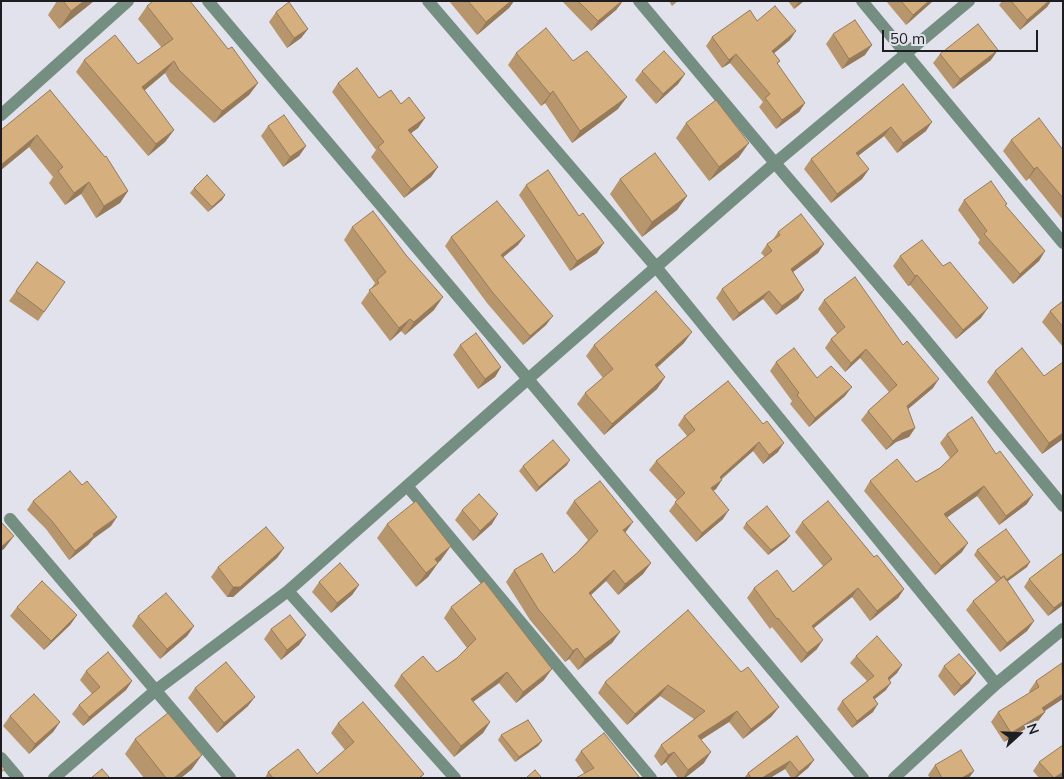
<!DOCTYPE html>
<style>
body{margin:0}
#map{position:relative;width:1064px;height:779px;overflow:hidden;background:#e1e2eb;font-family:Mulish,sans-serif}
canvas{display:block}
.frame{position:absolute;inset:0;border:2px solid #1e1e22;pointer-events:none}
.north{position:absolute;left:994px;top:709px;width:50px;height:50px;-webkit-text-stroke:4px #e1e2eb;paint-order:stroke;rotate:70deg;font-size:14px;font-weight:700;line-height:20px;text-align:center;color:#1e1e22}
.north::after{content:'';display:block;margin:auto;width:18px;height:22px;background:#1e1e22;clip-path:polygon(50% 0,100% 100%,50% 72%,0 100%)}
.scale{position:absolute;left:882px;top:30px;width:156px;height:22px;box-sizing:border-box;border:2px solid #1e1e22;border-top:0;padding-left:6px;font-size:15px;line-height:18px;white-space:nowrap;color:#1e1e22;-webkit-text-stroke:4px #e1e2eb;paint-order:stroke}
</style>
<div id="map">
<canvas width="1064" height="779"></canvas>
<div class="frame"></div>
<div class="north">N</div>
<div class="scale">50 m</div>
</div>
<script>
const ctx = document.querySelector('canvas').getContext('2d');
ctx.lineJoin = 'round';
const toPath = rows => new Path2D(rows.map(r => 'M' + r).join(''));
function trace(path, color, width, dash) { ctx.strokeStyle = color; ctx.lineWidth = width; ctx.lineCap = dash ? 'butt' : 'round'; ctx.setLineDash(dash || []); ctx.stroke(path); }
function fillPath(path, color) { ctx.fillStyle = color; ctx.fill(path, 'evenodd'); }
const minor = toPath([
 [208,1,528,379,775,163,910,321,1063,506],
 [428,1,656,267,996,684],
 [639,1,775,163,969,1],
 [862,1,1063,243],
 [1,115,128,1],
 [408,487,651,778],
 [10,519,230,778],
 [288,591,455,778],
 [1,758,18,778],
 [54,778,156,690,288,591,528,379,863,778],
 [894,778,996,684,1063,629]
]);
const wall = toPath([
 [57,1,94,1,59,29,48,15],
 [449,1,514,1,509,8,477,35],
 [562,1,623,1,616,10,591,31],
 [669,1,678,1,672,6],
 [788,1,804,1,794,9],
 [886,1,933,1,906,25],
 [1002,1,1051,1,1047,7,1020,30,999,5],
 [147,6,228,49,258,83,249,95,214,123,170,82,165,73,144,91,174,130,165,142,148,156,76,72,84,60,138,64,162,48,138,19],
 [276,12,308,29,301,38,287,48,269,22],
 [757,21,790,40,774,53,780,61,777,64,805,103,799,112,776,129,759,107,763,102,730,63,722,68,706,46,712,37],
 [833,34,865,55,842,69,826,44],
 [516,53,618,109,572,143,545,103,541,106,508,65],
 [940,54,991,60,953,89,933,63],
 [642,71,685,74,678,84,656,104,635,80],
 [338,83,379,98,401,104,425,118,418,128,411,133,438,167,431,177,404,198,371,157,376,150,332,92],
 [903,84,926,131,897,153,884,136,858,156,869,169,862,179,831,203,804,169,811,159],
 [50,90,128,191,120,203,96,218,81,194,65,205,49,183,53,177,29,147,1,170,1,130],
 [686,123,739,157,709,181,676,138],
 [268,126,306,146,299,156,283,167,261,136],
 [1011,140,1063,150,1063,220,1029,178,1026,181,1003,151],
 [620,179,687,196,677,210,642,237,610,194],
 [526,185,579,216,597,253,570,271,519,195],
 [194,188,225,195,222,200,208,212,190,193],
 [964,200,1006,206,1045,251,1039,261,1013,284,978,243,980,240,958,210],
 [352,227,434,310,405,335,401,331,390,341,361,303,375,283,344,240],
 [778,232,824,244,818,253,793,272,804,290,798,299,776,315,763,299,733,321,716,298,722,289,765,257,761,253,767,244,772,241],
 [451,237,518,245,503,257,546,325,523,345,487,303,445,246],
 [900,256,981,318,956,339,910,285,908,286,893,266],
 [37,262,65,282,38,321,9,301],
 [824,300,933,388,908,409,915,428,909,437,896,442,886,450,861,420,868,411,889,392,860,358,845,372,825,348,831,339,837,334,818,309],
 [1063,301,1063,347,1042,322,1050,311],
 [684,343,657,367,665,377,657,389,604,435,577,404,585,393,603,378,586,356,594,345],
 [460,345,501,367,495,377,478,389,453,355],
 [776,362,817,378,845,396,809,427,790,404,792,401,770,371],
 [995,371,1044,376,1063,439,1042,454,987,382],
 [728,381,778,452,763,464,753,451,722,479,716,489,713,491,723,519,696,542,669,511,677,500,649,470,656,461,687,436,678,425,684,416],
 [947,434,1027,504,999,525,977,496,947,517,962,552,935,575,864,491,870,481,916,482,940,468,950,458,940,443],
 [567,465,536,492,519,471,523,466],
 [33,501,111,526,93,539,88,545,69,560,46,529,27,510],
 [574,501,625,533,651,563,643,574,618,595,606,581,591,595,620,632,612,643,578,670,569,659,565,662,530,620,506,582,514,570,554,573,577,553,588,540,566,513],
 [462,510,492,524,473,541,455,520],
 [802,522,874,557,904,589,898,598,870,621,852,597,814,628,817,649,801,663,772,627,770,629,747,598,754,588,793,592,823,566,795,532],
 [746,523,790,536,786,541,768,555,743,528],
 [387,524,441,560,438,563,428,577,416,587,377,538],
 [284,548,277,558,233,597,227,597,211,577,218,567],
 [977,550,1027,567,1007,581,1034,621,1027,631,1000,652,966,610,973,601,996,582,974,555],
 [1063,553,1063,605,1048,616,1024,587,1029,579],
 [319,582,359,585,352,595,331,613,312,592],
 [17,607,77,615,70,625,44,650,10,616],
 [451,607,544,680,516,703,499,683,473,702,490,722,483,733,454,757,394,686,401,675,437,672,457,658,467,648,444,618],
 [138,616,194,626,187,636,160,659,132,626],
 [271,629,306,635,299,645,281,660,264,639],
 [856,656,902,665,897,673,889,680,886,690,875,699,873,712,852,728,837,709,842,701,867,681,850,663],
 [1063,664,1045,712,1038,721,1004,742,991,722,998,712,1030,693,1029,691,1036,681],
 [944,666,976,673,969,683,954,696,938,676],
 [86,671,132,681,126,690,83,726,72,714,79,705,92,694,80,680],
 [741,672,779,707,771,717,743,739,729,722,701,740,704,763,685,778,678,778,666,762,661,766,654,756,661,745,694,719,660,696,627,725,598,693,605,682],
 [195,688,248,706,217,733,188,698],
 [10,716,60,722,53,732,29,754,3,726],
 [338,723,424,774,421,778,265,778,268,772,317,774,345,750,331,733],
 [501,735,542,741,538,746,515,762,498,740],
 [797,736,814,760,808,768,796,778,791,778,785,769,770,778,744,778,748,773],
 [135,739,192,769,181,778,144,778,125,754],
 [581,751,640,778,584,773,575,760],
 [1039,762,1063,777,1061,778,1039,778,1033,771],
 [935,765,969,778,930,778,928,775]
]);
const shadedWall = toPath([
 [84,1,94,1,59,29,71,11],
 [511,1,514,1,509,8,477,35,486,22],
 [623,1,616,10,591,31,598,21],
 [799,1,804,1,794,9],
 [929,1,933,1,906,25,913,15],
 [1049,1,1051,1,1047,7,1020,30,1027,20],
 [308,29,301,38,287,48,294,38],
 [796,31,790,40,766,60,772,51],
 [872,45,865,55,842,69,849,59],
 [998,50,991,60,953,89,960,79],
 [736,54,730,63,722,68,729,60],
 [174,61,165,73,133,100,142,87],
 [685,74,678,84,656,104,663,94],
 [258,83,249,95,214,123,222,111],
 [553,91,545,103,541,106,550,94],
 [627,97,618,109,572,143,580,131],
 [805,103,799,112,776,129,782,120],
 [425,118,418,128,402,140,408,130],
 [932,122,926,131,897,153,903,143],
 [891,127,884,136,850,162,856,153],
 [174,130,165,142,148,156,156,144],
 [37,135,29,147,1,170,1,165],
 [749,143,739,157,709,181,719,167],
 [306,146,299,156,283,167,290,157],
 [438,167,431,177,404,198,411,189],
 [1037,167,1029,178,1026,181,1034,169],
 [869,169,862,179,831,203,837,194],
 [89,182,81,194,65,205,74,193],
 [128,191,120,203,96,218,104,206],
 [225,195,222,200,208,212,212,207],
 [687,196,677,210,642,237,652,222],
 [525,236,518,245,495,264,501,255],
 [604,243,597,253,570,271,577,261],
 [824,244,818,253,785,278,791,269],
 [1045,251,1039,261,1013,284,1020,274],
 [917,275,910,285,908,286,915,276],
 [804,290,798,299,776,315,782,306],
 [769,291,763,299,733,321,739,313],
 [443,297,434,310,405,335,414,322],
 [988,308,981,318,956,339,963,330],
 [553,316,546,325,523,345,530,336],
 [410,319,401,331,390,341,399,328],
 [692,332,684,343,647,377,655,365],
 [866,349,860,358,845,372,851,363],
 [501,367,495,377,478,389,485,379],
 [665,377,657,389,604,435,612,424],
 [939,379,933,388,901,415,907,406],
 [852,387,845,396,809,427,815,418],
 [915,428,909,437,896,442,886,450,893,441,902,433],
 [1063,433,1063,439,1042,454,1049,443],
 [759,442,753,451,714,485,720,477],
 [784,443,778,452,763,464,769,455],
 [570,460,567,465,536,492,539,487],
 [722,480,716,489,704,497,711,488],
 [984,486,977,496,938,524,944,514],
 [1033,495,1027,504,999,525,1006,516],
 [729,510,723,519,696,542,702,533],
 [498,514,492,524,473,541,480,531],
 [117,517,111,526,93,539,88,545,69,560,75,551,93,534],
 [633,522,625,533,623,530],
 [14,536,4,549,1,551,1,547],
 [790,536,786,541,768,555,771,550],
 [968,543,962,552,935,575,941,566],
 [451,546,441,560,425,573,435,559],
 [284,548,277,558,233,597,227,597,233,587],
 [1030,562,1027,567,1000,587,1003,582],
 [438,563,428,577,416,587,426,573],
 [651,563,643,574,618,595,625,584],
 [614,570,606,581,581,604,589,593],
 [359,585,352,595,331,613,337,603],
 [858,588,852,597,805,635,812,626],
 [904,589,898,598,870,621,877,611],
 [1063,601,1063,605,1048,616,1054,608],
 [77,615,70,625,44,650,51,641],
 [1034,621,1027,631,1000,652,1007,643],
 [194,626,187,636,160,659,167,649],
 [620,632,612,643,578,670,585,659],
 [306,635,299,645,281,660,287,650],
 [823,640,817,649,801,663,807,653],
 [577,648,569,659,565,662,573,651],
 [902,665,897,673,883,686,888,678],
 [552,669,544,680,516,703,523,692],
 [507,672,499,683,463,709,471,699],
 [976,673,969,683,954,696,961,686],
 [132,681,126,690,83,726,89,717],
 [891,683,886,690,867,705,873,697],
 [668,685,660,696,627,725,635,714],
 [1063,694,1063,699,1043,712,1045,712,1038,721,1004,742,1011,733,1042,708],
 [255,697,248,706,217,733,224,723],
 [878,704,873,712,852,728,857,721],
 [779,707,771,717,743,739,751,729],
 [737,711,729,722,691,746,698,736],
 [60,722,53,732,29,754,35,744],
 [490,722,483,733,454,757,461,746],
 [542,741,538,746,515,762,519,757],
 [674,752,666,762,661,766,668,755],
 [711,752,704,763,685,778,683,778,688,770],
 [202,755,192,769,181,778,174,778],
 [814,760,808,768,796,778,794,778,799,772],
 [790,761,785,769,770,778,762,778],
 [974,771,969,778,962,778],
 [1063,772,1063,777,1061,778,1055,778]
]);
const building = toPath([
 [63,1,84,1,71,11,63,1],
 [153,1,190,1,228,49,232,47,258,83,222,111,179,70,174,61,142,87,174,130,156,144,84,60,115,35,138,64,173,39,147,6,153,1],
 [468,1,511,1,486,22,468,1],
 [578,1,622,1,598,21,578,1],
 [901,1,929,1,913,15,901,1],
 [1011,1,1049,1,1027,20,1011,1],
 [289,2,308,29,294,38,276,12,289,2],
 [775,6,796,31,772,51,780,61,777,63,805,103,782,120,765,98,770,94,736,54,729,60,712,37,750,10,757,21,775,6],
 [855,20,872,45,849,59,833,34,855,20],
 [978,24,998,50,960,79,940,54,978,24],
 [546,28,573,61,587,51,627,97,580,131,553,91,550,94,516,53,546,28],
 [664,51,685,74,663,94,642,71,664,51],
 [357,68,379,98,391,90,401,104,409,97,425,118,408,130,438,167,411,189,378,147,384,142,338,83,357,68],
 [903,84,932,122,903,143,891,127,856,153,869,169,837,194,811,159,903,84],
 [50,90,105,157,106,156,128,191,104,206,89,182,74,193,58,171,63,167,37,135,1,165,1,130,50,90],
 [716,100,749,143,719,167,686,123,716,100],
 [284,115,306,146,290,157,268,126,284,115],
 [1039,118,1063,150,1063,198,1037,167,1034,169,1011,140,1039,118],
 [655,153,687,196,652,222,620,179,655,153],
 [548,170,579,216,583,213,604,243,577,261,526,185,548,170],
 [207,175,225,195,212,207,194,188,207,175],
 [991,181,1007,204,1005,205,1045,251,1020,274,984,234,987,231,964,200,991,181],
 [497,201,525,236,501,255,553,316,530,336,493,293,451,237,497,201],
 [373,211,406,255,443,297,414,322,410,319,399,328,369,290,379,283,377,280,386,272,352,227,373,211],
 [801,214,824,244,791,269,804,290,782,306,769,291,739,313,722,289,772,251,767,244,780,235,778,232,801,214],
 [922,240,943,266,950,262,988,308,963,330,917,275,915,276,900,256,922,240],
 [37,262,65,282,44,312,16,291,37,262],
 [855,277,903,345,907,341,939,379,907,406,915,428,902,433,893,441,868,411,897,385,866,349,851,363,831,339,845,327,824,300,855,277],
 [656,291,692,332,655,365,665,377,612,424,585,393,613,369,594,345,656,291],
 [1063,301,1063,327,1050,311,1063,301],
 [476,333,501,367,485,379,460,345,476,333],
 [794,348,817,378,831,366,852,387,815,418,797,395,799,393,776,362,794,348],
 [1022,348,1044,376,1063,362,1063,433,1049,443,995,371,1022,348],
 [728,381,763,424,767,421,784,443,769,455,759,442,720,477,722,480,711,488,729,510,702,533,675,502,685,493,656,461,695,430,684,416,728,381],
 [972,417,996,454,1000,451,1033,495,1006,516,984,486,944,514,968,543,941,566,870,481,897,459,916,482,940,468,958,451,947,434,972,417],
 [553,440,570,460,539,487,523,466,553,440],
 [70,471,82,485,87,481,117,517,93,534,94,536,75,551,52,521,33,501,70,471],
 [600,481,633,522,623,530,651,563,625,584,614,570,589,593,620,632,585,659,577,648,573,651,538,609,514,570,542,553,554,573,577,553,598,531,574,501,600,481],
 [479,494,498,514,480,531,462,510,479,494],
 [416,501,451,546,435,559,438,563,426,573,387,524,416,501],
 [828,501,874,557,877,555,904,589,877,611,858,588,812,626,823,640,807,653,778,618,777,619,754,588,777,570,793,592,832,559,802,522,828,501],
 [767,506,790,536,771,550,746,523,767,506],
 [1,522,14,536,1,547,1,522],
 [266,527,284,548,240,587,233,587,218,567,266,527],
 [1006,529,1030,562,1006,580,1004,576,1001,578,977,550,1006,529],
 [1063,553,1063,601,1054,608,1029,579,1063,553],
 [340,563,359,585,337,603,319,582,340,563],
 [1004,576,1034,621,1007,643,973,601,1004,576],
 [42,581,77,615,51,641,17,607,42,581],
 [484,581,552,669,523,692,507,672,471,699,490,722,461,746,401,675,423,656,437,672,457,658,476,639,451,607,484,581],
 [166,593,194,626,167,649,138,616,166,593],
 [688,610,741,672,748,667,779,707,751,729,737,711,698,736,711,752,688,770,674,752,668,755,661,745,705,711,668,685,635,714,605,682,688,610],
 [290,615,306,635,287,650,271,629,290,615],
 [877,636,902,665,888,678,891,683,873,697,878,704,857,721,842,701,874,676,856,656,877,636],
 [108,652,132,681,89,717,79,705,100,687,86,671,108,652],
 [959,654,976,673,961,686,944,666,959,654],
 [226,662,255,697,224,723,195,688,226,662],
 [1062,663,1063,694,1042,708,1045,712,1011,733,998,712,1039,687,1036,681,1062,663],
 [34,694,60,722,35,744,10,716,34,694],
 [363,702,424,774,419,778,273,778,268,772,298,749,317,774,354,742,338,723,363,702],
 [168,713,202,755,174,778,166,778,135,739,168,713],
 [528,720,542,741,519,757,501,735,528,720],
 [604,733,640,778,576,778,594,768,581,751,604,733],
 [797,736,814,760,799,772,790,761,762,778,751,778,748,773,797,736],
 [1063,745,1063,772,1054,778,1039,762,1063,745],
 [961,750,974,771,962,778,942,778,935,765,961,750],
 [1,765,5,769,1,772,1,765],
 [102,769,110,778,91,778,102,769],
 [535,770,542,778,526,778,535,770]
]);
trace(minor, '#748f82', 12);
fillPath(wall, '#b8966d');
fillPath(shadedWall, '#967a59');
fillPath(building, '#d6af7f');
trace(building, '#967a59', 1);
</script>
